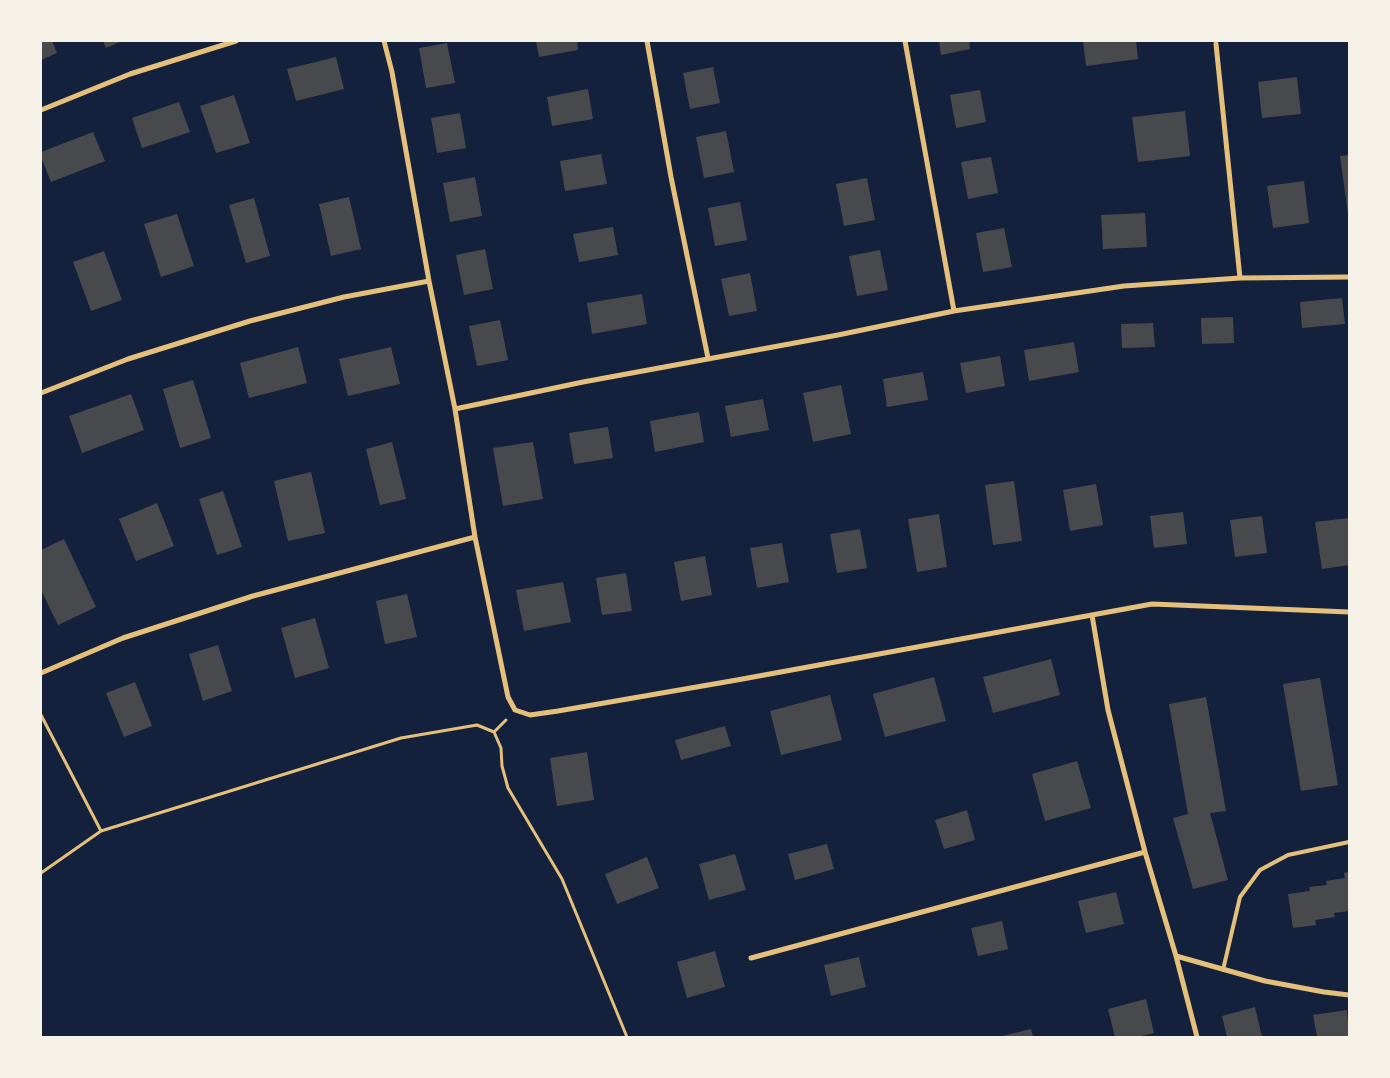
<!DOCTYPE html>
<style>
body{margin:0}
#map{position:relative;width:1390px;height:1078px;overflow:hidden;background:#14213d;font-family:"DM Sans",sans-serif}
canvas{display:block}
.frame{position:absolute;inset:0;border:42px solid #f6f1e7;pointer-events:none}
</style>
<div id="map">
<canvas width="1390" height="1078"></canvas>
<div class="frame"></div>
</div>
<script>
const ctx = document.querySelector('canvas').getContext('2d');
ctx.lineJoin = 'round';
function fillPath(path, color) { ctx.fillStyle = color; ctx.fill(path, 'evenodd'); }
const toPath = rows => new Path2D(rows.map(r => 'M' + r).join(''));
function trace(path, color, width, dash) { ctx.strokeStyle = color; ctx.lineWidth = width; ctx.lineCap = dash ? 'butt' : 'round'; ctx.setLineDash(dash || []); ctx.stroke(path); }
const building = toPath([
 [41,41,52,41,57,53,41,60],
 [103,41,122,41,106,48],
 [536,41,577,41,578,50,539,57],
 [939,41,969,41,970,49,941,55],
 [1083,41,1136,41,1138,59,1086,66],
 [447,43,455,83,426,88,419,48],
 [336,57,344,89,296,101,287,69],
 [713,67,720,103,690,109,683,73],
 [1297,77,1301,114,1262,118,1258,82],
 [588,89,593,119,552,126,547,97],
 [980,90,986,122,956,128,950,95],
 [234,95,250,143,216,153,200,106],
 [179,102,190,132,142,148,132,118],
 [1185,111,1190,156,1138,162,1132,117],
 [460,113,466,148,437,153,431,118],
 [726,131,734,172,704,178,696,137],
 [93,132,105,161,51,182,41,157,41,152],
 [601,154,607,184,565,191,560,161],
 [1349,155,1349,213,1348,213,1340,156],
 [991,157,998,193,968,199,961,162],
 [475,177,482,216,450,222,443,183],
 [867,178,875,220,844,226,836,184],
 [1304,181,1309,223,1273,228,1267,186],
 [349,197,361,249,331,256,319,204],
 [254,198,270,256,246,263,229,205],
 [740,202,747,240,715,246,708,208],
 [1145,213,1147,247,1103,249,1101,215],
 [177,214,194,266,161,277,144,224],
 [613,227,618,255,579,262,573,234],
 [1004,228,1012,267,983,272,976,233],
 [485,249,493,289,464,295,456,255],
 [880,250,888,290,857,296,849,256],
 [104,251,122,300,91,311,73,262],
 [750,273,757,311,729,316,721,279],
 [642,294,647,324,592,334,587,303],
 [1342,298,1345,324,1302,328,1300,302],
 [1233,317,1234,343,1202,344,1201,318],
 [500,320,508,360,477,366,469,326],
 [1153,323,1155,347,1122,348,1121,324],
 [1074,342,1079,372,1029,381,1024,350],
 [298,347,307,383,249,398,240,363],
 [391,347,400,384,348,396,339,359],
 [1000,356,1005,386,966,393,960,363],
 [923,372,928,400,887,407,883,379],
 [193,380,211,438,180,448,163,389],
 [841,385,851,434,813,442,803,393],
 [131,394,144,430,82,453,69,416],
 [763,399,769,430,731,437,725,406],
 [699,412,704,442,655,452,650,421],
 [608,427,613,458,574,464,569,433],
 [392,442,406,499,380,505,366,449],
 [533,442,543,499,503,506,493,448],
 [311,472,325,533,288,541,274,481],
 [1014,481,1022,541,993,545,985,485],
 [1096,484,1103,525,1070,531,1063,490],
 [223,491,242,547,217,555,199,499],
 [157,503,174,546,136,561,119,519],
 [1183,512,1187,544,1154,548,1150,516],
 [939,514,947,567,917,572,908,519],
 [1262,516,1267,553,1235,557,1230,520],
 [1349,518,1349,565,1322,569,1315,522],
 [860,529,867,568,837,573,830,534],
 [64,539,96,607,58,625,41,590,41,550],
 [782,543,789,582,757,588,750,548],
 [705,556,712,595,681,601,674,562],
 [626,573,632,611,602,615,596,578],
 [563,582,571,622,524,631,516,590],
 [407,594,417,637,385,644,376,601],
 [315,618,329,668,295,678,281,628],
 [218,645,232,691,203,701,189,654],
 [1051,659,1060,695,993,713,983,677],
 [934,677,946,721,885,737,873,694],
 [1320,678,1338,785,1301,791,1283,684],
 [135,682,152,726,124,737,106,693],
 [830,695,842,740,781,755,770,711],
 [1206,697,1226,811,1210,813,1228,880,1193,889,1173,818,1188,814,1169,704],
 [725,726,731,746,681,760,675,740],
 [587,752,594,800,557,806,550,758],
 [1077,761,1091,808,1045,821,1032,774],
 [967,810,975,840,944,849,935,820],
 [827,844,834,869,795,880,788,854],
 [735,854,746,890,709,900,699,864],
 [647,857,659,888,617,904,605,874],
 [1349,872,1349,911,1334,913,1335,917,1315,920,1316,925,1293,928,1288,894,1310,891,1309,887,1327,885,1326,881,1345,878,1344,873],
 [1116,892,1124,924,1086,933,1078,901],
 [1002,921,1008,949,978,956,971,928],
 [715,951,725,987,687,998,677,962],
 [859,957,866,987,831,996,824,965],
 [1146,999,1154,1033,1138,1037,1115,1037,1108,1009],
 [1255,1007,1262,1037,1227,1037,1222,1016],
 [1347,1010,1349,1037,1317,1037,1313,1015],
 [1031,1029,1033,1037,1003,1037,1002,1036]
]);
const path = toPath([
 [41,715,101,831],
 [494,732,506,720],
 [41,873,101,831,401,738,477,725,494,732,501,748,502,766,508,788,562,879,627,1037]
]);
const service = toPath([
 [1223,970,1240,897,1260,870,1288,855,1349,842]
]);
const minor = toPath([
 [384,41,392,72,429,281,455,409,475,537,508,697,515,710,530,715,558,711,737,680,1152,604,1349,612],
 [647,41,671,177,708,358],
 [905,41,954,311],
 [1216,44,1240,278],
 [41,110,130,74,236,41],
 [41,393,128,359,250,321,344,297,429,281],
 [455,409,583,382,838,335,954,311,1124,286,1240,278,1349,277],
 [1092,615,1108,710,1145,852,1176,956,1197,1037],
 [41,673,123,638,253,596,475,537],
 [1176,956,1265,981,1324,992,1349,995],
 [751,958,1145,852]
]);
fillPath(building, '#48494c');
trace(path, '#e5c07b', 3);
trace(service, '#e5c07b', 4);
trace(minor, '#e5c07b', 5);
</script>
